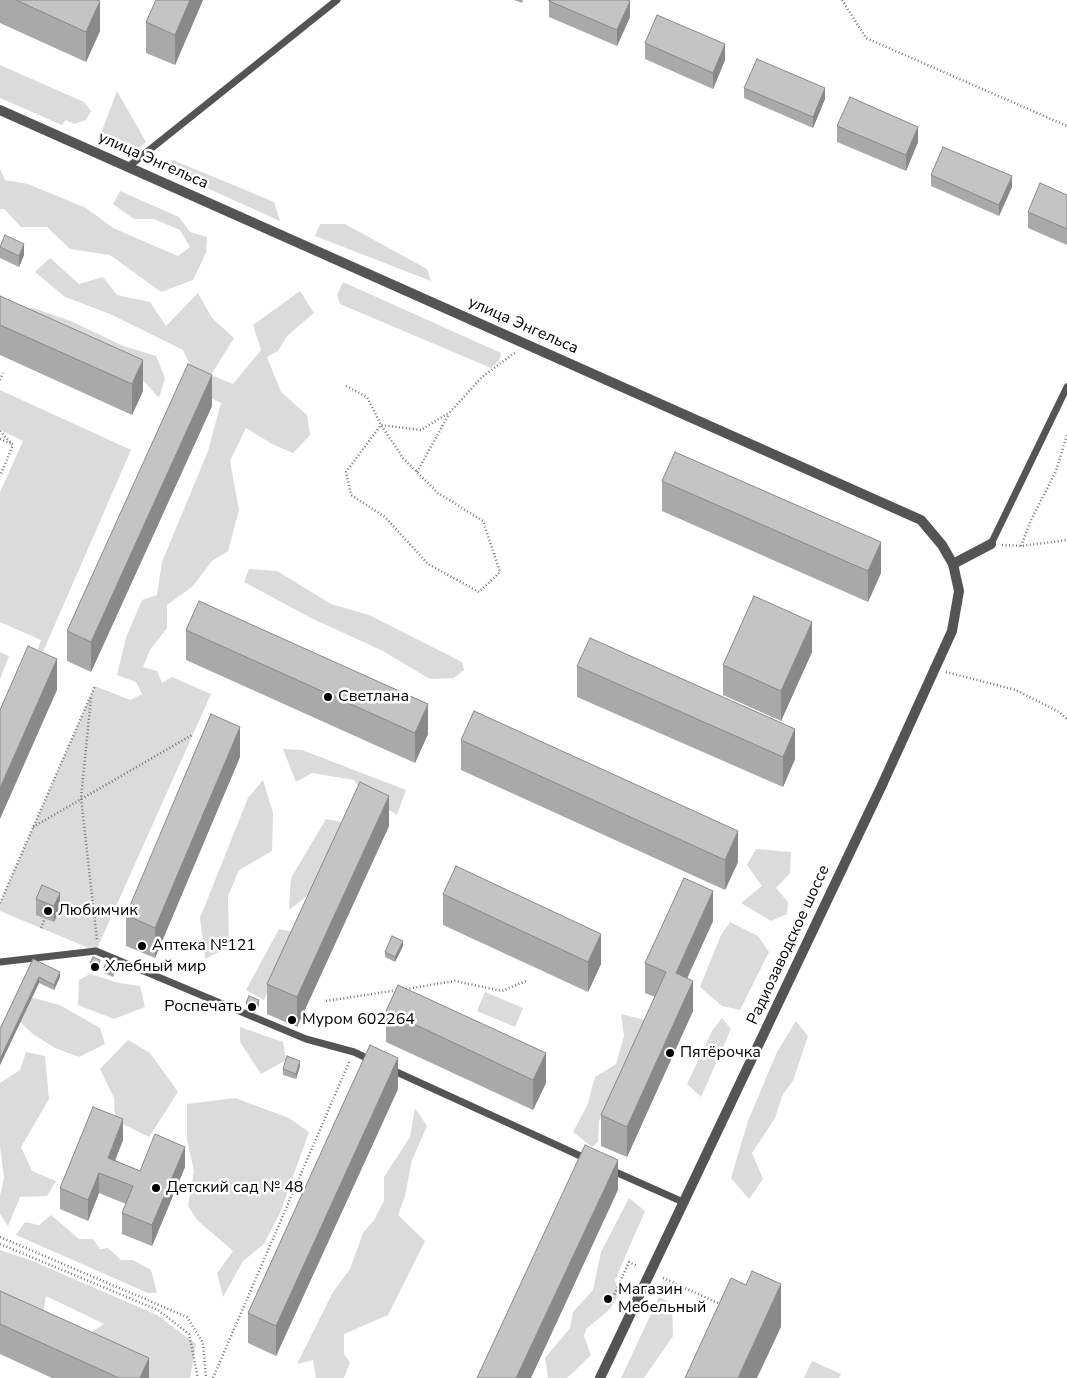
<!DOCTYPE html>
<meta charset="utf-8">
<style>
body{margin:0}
canvas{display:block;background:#fff}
</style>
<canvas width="1067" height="1378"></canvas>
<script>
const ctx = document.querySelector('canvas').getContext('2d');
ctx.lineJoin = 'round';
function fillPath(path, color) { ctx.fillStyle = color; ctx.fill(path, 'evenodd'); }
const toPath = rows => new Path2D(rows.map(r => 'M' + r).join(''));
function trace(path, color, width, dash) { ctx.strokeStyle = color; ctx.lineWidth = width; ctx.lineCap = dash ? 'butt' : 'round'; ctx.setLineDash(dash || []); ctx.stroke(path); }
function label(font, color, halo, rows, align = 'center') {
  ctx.font = font + ' "Nunito Sans",sans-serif'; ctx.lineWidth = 5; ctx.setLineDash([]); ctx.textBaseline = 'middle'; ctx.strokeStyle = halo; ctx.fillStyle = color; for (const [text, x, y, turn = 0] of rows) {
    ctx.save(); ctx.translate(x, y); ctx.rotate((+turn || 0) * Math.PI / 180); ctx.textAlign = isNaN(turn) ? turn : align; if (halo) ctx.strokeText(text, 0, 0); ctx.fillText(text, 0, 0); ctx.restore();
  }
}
const green = toPath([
 [0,65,84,102,91,111,86,120,74,124,66,120,62,125,0,98],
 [117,91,146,142,134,152,112,145,101,133],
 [173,160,274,202,280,221,167,170],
 [0,169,5,180,28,184,86,208,113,228,178,256,190,247,180,230,154,219,134,219,113,204,120,191,179,217,190,232,207,237,206,253,193,280,161,292,110,255,70,249,47,227,21,227,4,209,0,209],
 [320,224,345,224,427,269,431,281,315,236],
 [50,258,79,284,103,277,117,295,150,302,166,326,198,293,212,318,234,338,211,375,233,384,261,350,253,325,300,291,314,313,287,336,278,351,267,357,281,392,307,415,310,435,293,453,272,444,246,428,230,461,239,510,228,551,212,561,193,586,167,605,167,628,150,650,143,667,157,671,162,683,172,677,211,694,96,951,0,911,0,903,95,686,130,700,142,694,136,682,117,675,126,638,142,600,157,595,162,562,208,451,221,403,186,386,183,377,190,365,183,350,110,314,65,297,35,272],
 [343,282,501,353,499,361,491,368,340,304,337,295],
 [26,308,33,308,71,321,121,345,156,356,165,378,159,398,131,367],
 [0,390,131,450,43,652,38,649,41,640,0,622,0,492,23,441,0,430],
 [249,569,277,571,331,604,369,615,462,662,464,670,454,678,430,679,383,651,311,618,244,582],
 [0,652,9,656,0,679],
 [283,749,302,750,406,790,397,815,362,792,354,780,312,773,296,782],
 [263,780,273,813,272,851,239,870,228,896,229,947,205,959,200,918,248,798],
 [326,819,342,822,322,877,308,895,289,910,291,878],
 [756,849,791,852,790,873,776,888,788,902,787,914,771,921,741,903,762,886,747,865],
 [730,922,758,936,769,952,740,1010,722,1006,700,987,721,935],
 [279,929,293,932,264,1000,246,990],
 [90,974,119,983,140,986,145,1007,114,1019,78,1005,79,980],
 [485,992,523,1008,515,1027,477,1011],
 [30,997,60,1005,100,1028,105,1044,79,1057,55,1048,33,1034,19,1021],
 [621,1014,645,1020,612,1108,599,1120,598,1142,592,1147,573,1132,587,1106,595,1077,616,1064,624,1036],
 [722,1018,731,1029,701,1097,687,1084,712,1031],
 [796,1021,808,1036,793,1081,783,1094,775,1118,752,1153,763,1179,749,1199,731,1178,748,1121,777,1052],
 [240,1027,283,1042,286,1060,261,1074,240,1042],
 [128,1040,150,1053,178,1092,149,1137,115,1120,114,1098,100,1069],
 [26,1052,45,1056,49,1099,21,1147,32,1171,56,1181,47,1196,20,1197,8,1226,0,1214,0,1196,4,1178,0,1146,0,1083,20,1070],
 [235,1098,289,1118,309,1132,280,1213,264,1244,243,1261,223,1297,217,1273,233,1251,197,1220,188,1206,194,1171,187,1140,187,1104],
 [415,1108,427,1126,412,1160,405,1196,398,1215,425,1241,388,1315,344,1334,344,1354,350,1362,344,1378,316,1378,313,1360,297,1364,333,1292,350,1269,363,1233,374,1220,384,1201,384,1177,410,1137],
 [629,1198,645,1211,615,1280,619,1294,610,1309,586,1329,584,1336,591,1355,567,1378,548,1378,545,1358,570,1328,573,1312,593,1290,601,1252],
 [51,1215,79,1239,93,1239,100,1249,108,1248,121,1260,133,1260,151,1270,157,1293,148,1293,16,1235,25,1222,39,1225],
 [0,1250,30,1260,157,1315,196,1344,190,1378,146,1378,81,1339,104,1324,46,1296,42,1318,0,1308],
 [659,1297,672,1303,673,1336,644,1378,621,1378],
 [812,1361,841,1374,839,1378,804,1378]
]);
const path = toPath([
 [842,0,866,38,1067,126],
 [0,380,3,373],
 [346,386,367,397,381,425,403,458,438,493,483,521,500,572,479,592,428,564,385,517,351,495,346,472,381,425,421,430,450,412,482,377,516,352],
 [0,431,13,445,0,476],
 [0,439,12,444],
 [417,472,449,414],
 [1002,545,1021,546,1067,540],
 [1021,546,1031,520,1056,471,1067,435],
 [946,672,1016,690,1059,712,1067,719],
 [91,698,81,798,97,940],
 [33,827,192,735],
 [0,903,95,686],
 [41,928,45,918],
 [406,989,455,981,502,991,526,981],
 [326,1001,398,990],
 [0,1237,187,1317,203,1343,206,1378],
 [0,1244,158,1310,189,1334,198,1378],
 [663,1278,720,1304],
 [610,1304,629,1262,637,1266],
 [213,1378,350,1060]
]);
const service = toPath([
 [128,167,337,0],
 [991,544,1067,387],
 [0,962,96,951,306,1039,354,1052,371,1060],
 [390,1069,587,1159],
 [611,1170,683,1202]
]);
const tertiary = toPath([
 [0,110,921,520,942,545,953,564,959,591,952,631,882,785,600,1378],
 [953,564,991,544]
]);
const wall = toPath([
 [0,0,97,0,100,31,86,62,0,23],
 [156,0,203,0,175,65,146,53,146,22],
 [514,0,523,0,522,3],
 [549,1,630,17,617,46,549,17],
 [645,43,725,60,713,89,645,59],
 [744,88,825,99,813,128,744,98],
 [837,126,918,142,906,171,837,142],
 [931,175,1012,187,999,216,931,186],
 [1067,195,1067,245,1028,228,1028,212],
 [0,246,24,255,19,267,0,258],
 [0,296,143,391,132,415,0,355],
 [212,406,91,672,67,661,67,631],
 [662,481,881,573,868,602,662,511],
 [186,630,428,734,415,763,186,660],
 [812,652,781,721,723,695,723,665],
 [577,666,795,759,783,787,577,697],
 [461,740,738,862,725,890,461,770],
 [240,757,155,958,126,946,126,915],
 [389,826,297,1027,267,1014,267,984],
 [443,894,601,964,588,992,443,925],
 [36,899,60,908,54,922,36,915],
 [713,921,687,978,693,1011,627,1157,601,1146,601,1115,655,997,645,993,645,963],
 [403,946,395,962,385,957,385,952],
 [33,959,60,977,54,990,39,983,0,1065,0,1029],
 [90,963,100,965,98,972,90,968],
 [104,968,115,971,113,977,104,973],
 [246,1003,259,1005,255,1013,246,1009],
 [386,1011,546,1083,533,1110,386,1042],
 [300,1066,296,1079,283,1075,283,1069],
 [398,1089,276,1356,248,1343,248,1313],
 [123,1140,115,1160,140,1171,185,1167,152,1246,122,1234,122,1213,126,1204,99,1193,88,1221,60,1209,60,1188],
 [0,1291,149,1378,52,1378,0,1354]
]);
const shadedWall = toPath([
 [190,0,203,0,175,65,175,35],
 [100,1,100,31,86,62,86,32],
 [630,1,630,17,617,46,617,30],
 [725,44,725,60,713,89,713,73],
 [825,88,825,99,813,128,813,117],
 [918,127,918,142,906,171,906,155],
 [1012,176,1012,187,999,216,999,205],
 [24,244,24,255,19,267,19,256],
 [143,360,143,391,132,415,132,384],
 [212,375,212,406,91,672,91,642],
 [881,542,881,573,868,602,868,571],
 [812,622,812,652,781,721,781,691],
 [57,659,57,690,0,819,0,788],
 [428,704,428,734,415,763,415,733],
 [240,727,240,757,155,958,155,928],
 [795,729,795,759,783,787,783,757],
 [389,796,389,826,297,1027,297,997],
 [738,831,738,862,725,890,725,860],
 [713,891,713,921,676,1003,676,973],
 [60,893,60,908,54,922,54,906],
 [601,934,601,964,588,992,588,962],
 [403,941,403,946,395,962,395,957],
 [100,960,100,965,98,972,98,966],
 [115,965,115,971,113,977,113,972],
 [60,972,60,977,54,990,54,985],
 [39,977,39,983,0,1065,0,1059],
 [693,981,693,1011,627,1157,627,1127],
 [259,1000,259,1005,255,1013,255,1008],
 [546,1053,546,1083,533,1110,533,1080],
 [398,1058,398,1089,276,1356,276,1326],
 [300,1061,300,1066,296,1079,296,1074],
 [123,1119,123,1140,109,1176,108,1158],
 [185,1147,185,1167,152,1246,152,1225],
 [618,1160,618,1190,531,1378,516,1378],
 [99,1173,99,1193,88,1221,88,1200],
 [781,1284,781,1327,757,1378,738,1378],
 [149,1358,149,1378,140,1378]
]);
const building = toPath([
 [16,0,97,0,100,1,86,32,16,0],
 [156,0,190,0,175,35,146,22,156,0],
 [549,0,627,0,630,1,617,30,549,1,549,0],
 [657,15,725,44,713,73,645,43,657,15],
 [757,59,825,88,813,117,744,88,757,59],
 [850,97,918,127,906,155,837,126,850,97],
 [943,147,1012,176,999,205,931,175,943,147],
 [1040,183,1067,195,1067,229,1028,212,1040,183],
 [5,235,24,244,19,256,0,247,5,235],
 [0,296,143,360,132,384,0,325,0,296],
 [188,364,212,375,91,642,67,631,188,364],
 [675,452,881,542,868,571,662,481,675,452],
 [754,596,812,622,781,691,723,665,754,596],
 [199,601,428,704,415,733,186,630,199,601],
 [590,638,795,729,783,757,577,666,590,638],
 [28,646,57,659,0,788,0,710,28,646],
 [474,711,738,831,725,860,461,740,474,711],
 [211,714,240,727,155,928,126,915,211,714],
 [360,782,389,796,297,997,267,984,360,782],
 [456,866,601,934,588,962,443,894,456,866],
 [684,878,713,891,676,973,693,981,627,1127,601,1115,666,972,645,963,684,878],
 [42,885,60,893,54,906,36,899,42,885],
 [392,936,403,941,395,957,385,952,392,936],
 [93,957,100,960,98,966,90,963,93,957],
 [33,959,60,972,54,985,39,977,0,1059,0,1029,33,959],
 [106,962,115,965,113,972,104,968,106,962],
 [398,985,546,1053,533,1080,386,1011,398,985],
 [249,996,259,1000,255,1008,246,1003,249,996],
 [370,1045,398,1058,276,1326,248,1313,370,1045],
 [287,1056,300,1061,296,1074,283,1069,287,1056],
 [93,1107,123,1119,108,1158,140,1171,155,1134,185,1147,152,1225,122,1213,133,1186,99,1173,88,1200,60,1188,93,1107],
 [585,1145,618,1160,516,1378,477,1378,585,1145],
 [752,1271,781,1284,738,1378,685,1378,731,1278,746,1285,752,1271],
 [0,1291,149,1358,140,1378,119,1378,0,1324,0,1291]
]);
const markers = [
 [328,697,5,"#000"],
 [48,911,5,"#000"],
 [142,946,5,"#000"],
 [95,967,5,"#000"],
 [252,1007,5,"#000"],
 [292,1020,5,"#000"],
 [670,1053,5,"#000"],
 [156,1188,5,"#000"],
 [608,1299,5,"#000"]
];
const streetNames = [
 ["улица Энгельса",153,161,24],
 ["улица Энгельса",523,326,24],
 ["Радиозаводское шоссе",789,945,-65]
];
const poiNames = [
 ["Светлана",338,697],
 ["Любимчик",58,911],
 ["Аптека №121",152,946],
 ["Хлебный мир",105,967],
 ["Роспечать",242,1007,"right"],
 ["Муром 602264",302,1020],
 ["Пятёрочка",680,1053],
 ["Детский сад № 48",166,1188],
 ["Магазин",618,1290],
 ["Мебельный",618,1308]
];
fillPath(green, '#dbdbdb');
trace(path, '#767676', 2.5, [1, 2.5]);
trace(service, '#545454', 7);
trace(tertiary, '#545454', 10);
fillPath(wall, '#a9a9a9');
fillPath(shadedWall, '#898989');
fillPath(building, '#c4c4c4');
trace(building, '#898989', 1);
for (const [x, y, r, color] of markers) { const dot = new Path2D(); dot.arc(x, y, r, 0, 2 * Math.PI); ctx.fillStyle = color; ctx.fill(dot); trace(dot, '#fff', 2); }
label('16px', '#000', '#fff', streetNames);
label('16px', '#000', '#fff', poiNames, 'left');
</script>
